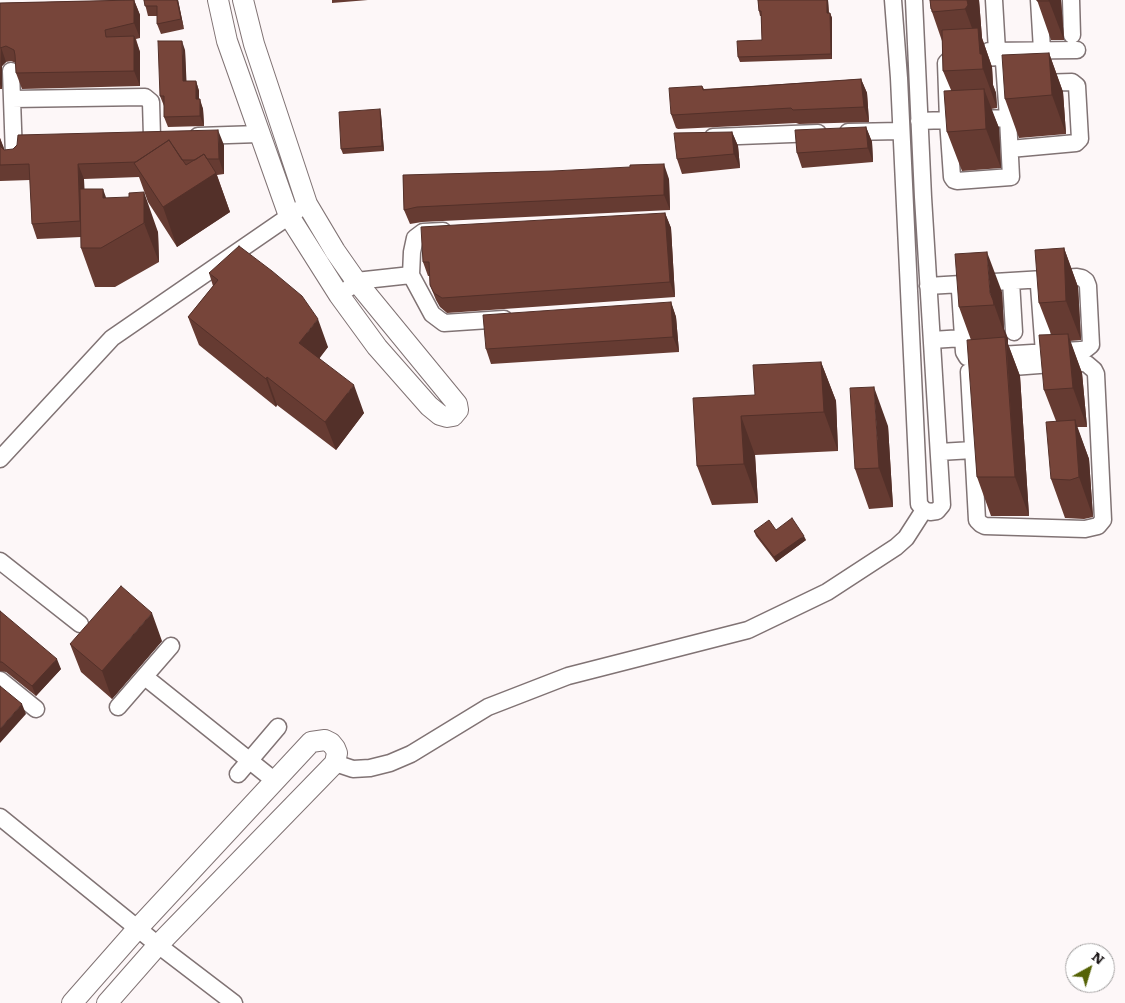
<!DOCTYPE html>
<style>
body{margin:0}
#map{position:relative;width:1125px;height:1003px;overflow:hidden;background:#fdf7f8;font-family:Literata,serif}
canvas{display:block}
.north{position:absolute;left:1065px;top:943px;width:50px;height:50px;box-sizing:border-box;background:#fff;border:1px solid #a3a1a1;border-radius:50%;rotate:39deg;font-size:14px;font-weight:700;line-height:20px;text-align:center;color:#181314}
.north::after{content:'';display:block;margin:auto;width:18px;height:22px;background:#566306;clip-path:polygon(50% 0,100% 100%,50% 72%,0 100%)}
</style>
<div id="map">
<canvas width="1125" height="1003"></canvas>
<div class="north">N</div>
</div>
<script>
const ctx = document.querySelector('canvas').getContext('2d');
ctx.lineJoin = 'round';
const toPath = rows => new Path2D(rows.map(r => 'M' + r).join(''));
function trace(path, color, width, dash) { ctx.strokeStyle = color; ctx.lineWidth = width; ctx.lineCap = dash ? 'butt' : 'round'; ctx.setLineDash(dash || []); ctx.stroke(path); }
function fillPath(path, color) { ctx.fillStyle = color; ctx.fill(path, 'evenodd'); }
const minor = toPath([
 [893,0,899,78,919,504,924,510,930,512,937,511,942,505,923,197,914,0],
 [994,0,997,51],
 [1039,0,1042,50],
 [1071,0,1072,35],
 [989,51,1077,50],
 [11,71,14,156],
 [12,99,145,97,151,102,152,137],
 [919,121,948,120,1008,118,1004,62,999,57,949,60,946,63,948,120,952,177,954,180,957,181,1011,177,1008,118],
 [848,132,901,131],
 [198,136,259,134],
 [713,137,818,133],
 [1010,149,1076,143,1080,139,1077,86,1072,82,1038,83],
 [411,275,412,252,415,238,423,232,443,231],
 [1011,281,1014,332],
 [928,286,1077,277,1082,278,1086,281,1088,286,1091,345,1086,349,1081,350,967,357,964,352,960,291],
 [1039,286,1044,353],
 [349,288,356,281,411,275,432,314,444,323,504,319],
 [932,340,963,338],
 [1079,362,1087,364,1094,370,1096,374,1103,520,1098,526,1085,529,985,526,981,524,977,520,969,372,973,370,1079,362],
 [939,452,973,450],
 [0,459,112,338,298,210],
 [0,561,80,624],
 [145,677,275,781],
 [0,680,36,709],
 [118,707,171,646],
 [335,763,353,769,370,768,390,763,411,754,488,707,568,676,748,630,827,592,896,547,906,538,924,510],
 [238,774,278,727],
 [0,817,158,945,234,1003]
]);
const tertiary = toPath([
 [218,0,227,41,289,216,339,295,377,347,429,406,440,415,447,417,453,416,458,410,457,404,356,281,335,251,307,204,254,44,243,0],
 [72,1003,138,928,311,742,325,740,331,743,335,748,337,753,335,763,158,945,107,1003]
]);
const wall = toPath([
 [134,0,140,15,140,38,136,39,140,52,140,86,22,89,16,73,16,63,11,61,6,62,2,66,2,89,0,89,0,3],
 [144,0,178,0,184,29,161,34,157,24,157,16,148,16],
 [332,0,368,0,332,3],
 [758,0,828,0,829,13,830,13,832,18,832,59,740,62,738,57,762,40,761,16,760,16,759,11],
 [930,0,979,0,982,38,992,67,993,85,996,93,997,108,991,109,999,128,1001,168,962,171,947,132,951,90,943,71,942,41,931,9],
 [1037,0,1061,0,1064,40,1051,40],
 [185,50,186,81,196,81,199,91,199,99,203,109,204,126,168,127,164,117,164,106,160,96],
 [1049,53,1063,92,1066,134,1019,138,1005,99],
 [861,79,867,93,869,122,799,124,796,123,678,129,676,128,671,114,702,86,704,89],
 [380,109,381,114,384,151,343,154,341,149],
 [0,127,0,138,4,150,224,145,224,174,217,175,230,212,177,247,148,202,139,177,84,179,84,189,106,198,158,232,159,262,115,287,95,287,81,248,81,237,37,239,32,224,30,180,0,181],
 [866,127,872,142,873,162,802,168,797,153],
 [732,132,738,146,740,168,682,174,677,159],
 [403,175,669,179,670,210,422,222,410,224,404,210],
 [665,213,671,228,675,297,447,313,440,307,436,300,430,285,430,276,428,276,423,262],
 [1064,248,1078,287,1081,340,1070,341,1082,373,1087,427,1077,427,1089,459,1093,517,1084,519,1065,518,1051,479,1056,421,1044,390,1051,334,1039,303],
 [209,273,328,347,319,358,364,413,336,450,277,405,276,407,199,345,188,317,213,286],
 [1002,292,1004,329,1008,339,1008,344,1020,376,1029,516,991,516,977,477,971,340,959,307],
 [671,302,676,317,679,352,491,364,486,349],
 [821,362,836,401,838,451,755,455,758,503,712,505,697,466,755,395],
 [888,426,893,507,869,509,855,469],
 [776,530,806,540,776,562,756,536,754,531],
 [0,611,61,669,36,696,6,672,0,671],
 [162,641,112,699,81,672,70,644]
]);
const shadedWall = toPath([
 [134,0,140,15,140,38,134,23],
 [177,0,178,0,184,29,181,19],
 [827,0,828,0,829,18,827,13],
 [967,0,979,0,982,38,992,67,993,85,996,93,997,108,983,69,979,47,965,9],
 [1049,0,1061,0,1064,40,1049,1],
 [830,13,832,18,832,59,831,54],
 [134,36,140,52,140,86,134,71],
 [182,41,185,50,187,91,183,81],
 [1,47,6,62,2,66,2,89,0,84],
 [1049,53,1063,92,1066,134,1052,95],
 [861,79,867,93,869,122,864,107],
 [196,81,199,91,199,109,196,99],
 [984,89,999,128,1001,168,986,129],
 [200,99,203,109,204,126,200,116],
 [380,109,381,114,384,151,382,146],
 [0,127,0,138,4,148,5,161,0,146],
 [866,127,872,142,873,162,868,148],
 [218,130,224,145,224,174,219,159],
 [732,132,738,146,740,168,734,154],
 [78,164,84,179,87,237,81,221],
 [664,164,669,179,670,210,664,195],
 [216,173,230,212,177,247,163,207],
 [103,189,117,228,103,198],
 [144,192,158,232,159,262,144,223],
 [665,213,671,228,675,297,670,282],
 [1064,248,1078,287,1081,340,1066,301],
 [987,252,1002,292,1004,329,1008,339,1008,344,1020,376,1029,516,1015,477,1006,338,990,293],
 [671,302,676,317,679,352,673,337],
 [318,319,328,347,310,371,299,343],
 [1068,334,1082,373,1087,427,1073,388],
 [821,362,836,401,838,451,824,412],
 [267,377,277,405,276,407,266,379],
 [354,385,364,413,336,450,325,422],
 [874,387,888,426,893,507,879,468],
 [741,416,755,455,758,503,744,464],
 [1075,420,1089,459,1093,517,1079,477],
 [804,536,806,540,776,562,774,557],
 [152,613,162,641,112,699,102,671],
 [57,659,61,669,36,696,32,686],
 [22,704,26,714,0,743,0,729]
]);
const building = toPath([
 [134,0,134,23,105,30,106,37,134,36,134,71,16,73,15,55,14,50,6,46,0,48,0,3,134,0],
 [144,0,177,0,181,19,157,24,157,6,145,6,144,0],
 [758,0,827,0,827,13,830,13,831,54,738,57,737,41,762,40,761,11,759,11,758,0],
 [930,0,967,0,968,5,965,9,932,12,932,9,931,9,930,0],
 [1037,0,1049,0,1049,1,1037,1,1037,0],
 [978,28,980,54,982,54,983,69,943,71,942,30,978,28],
 [158,41,182,41,183,81,196,81,196,99,200,99,200,116,164,117,164,96,160,96,158,41],
 [1049,53,1052,95,1005,99,1002,55,1049,53],
 [861,79,864,107,793,110,791,108,673,115,671,114,669,88,702,86,703,90,861,79],
 [984,89,986,129,947,132,944,91,984,89],
 [380,109,382,146,341,149,339,112,380,109],
 [866,127,868,148,797,153,795,130,866,127],
 [218,130,219,159,207,159,204,154,195,160,182,160,169,140,136,162,78,164,80,221,32,224,29,164,0,165,0,146,4,150,13,149,17,145,18,135,218,130],
 [732,132,734,154,677,159,674,133,732,132],
 [169,140,186,165,204,154,216,173,163,207,134,163,169,140],
 [664,164,664,195,417,207,404,210,403,175,553,171,630,167,630,165,664,164],
 [80,189,103,189,103,198,129,197,129,193,144,192,144,223,101,248,81,248,80,189],
 [665,213,670,282,442,298,434,293,430,285,429,262,423,262,421,227,665,213],
 [239,246,272,271,302,296,318,319,299,343,354,385,325,422,267,377,266,379,188,317,218,280,209,273,239,246],
 [1064,248,1066,301,1039,303,1035,250,1064,248],
 [987,252,990,293,993,300,994,305,959,307,955,254,987,252],
 [671,302,673,337,486,349,483,315,671,302],
 [1068,334,1073,388,1044,390,1039,335,1068,334],
 [1005,337,1015,477,977,477,967,340,1005,337],
 [821,362,824,412,741,416,744,464,697,466,693,398,755,395,753,365,821,362],
 [874,387,879,468,855,469,850,388,874,387],
 [1075,420,1079,477,1070,480,1051,479,1046,422,1075,420],
 [792,518,804,536,774,557,754,531,769,520,776,530,792,518],
 [121,586,152,613,102,671,70,644,121,586],
 [0,611,57,659,32,686,2,662,0,662,0,611],
 [0,686,22,704,0,729,0,686]
]);
trace(minor, '#807374', 19);
trace(tertiary, '#807374', 22);
trace(minor, '#fff', 16);
trace(tertiary, '#fff', 20);
fillPath(wall, '#663b32');
fillPath(shadedWall, '#533029');
fillPath(building, '#77453a');
trace(building, '#533029', 1);
</script>
